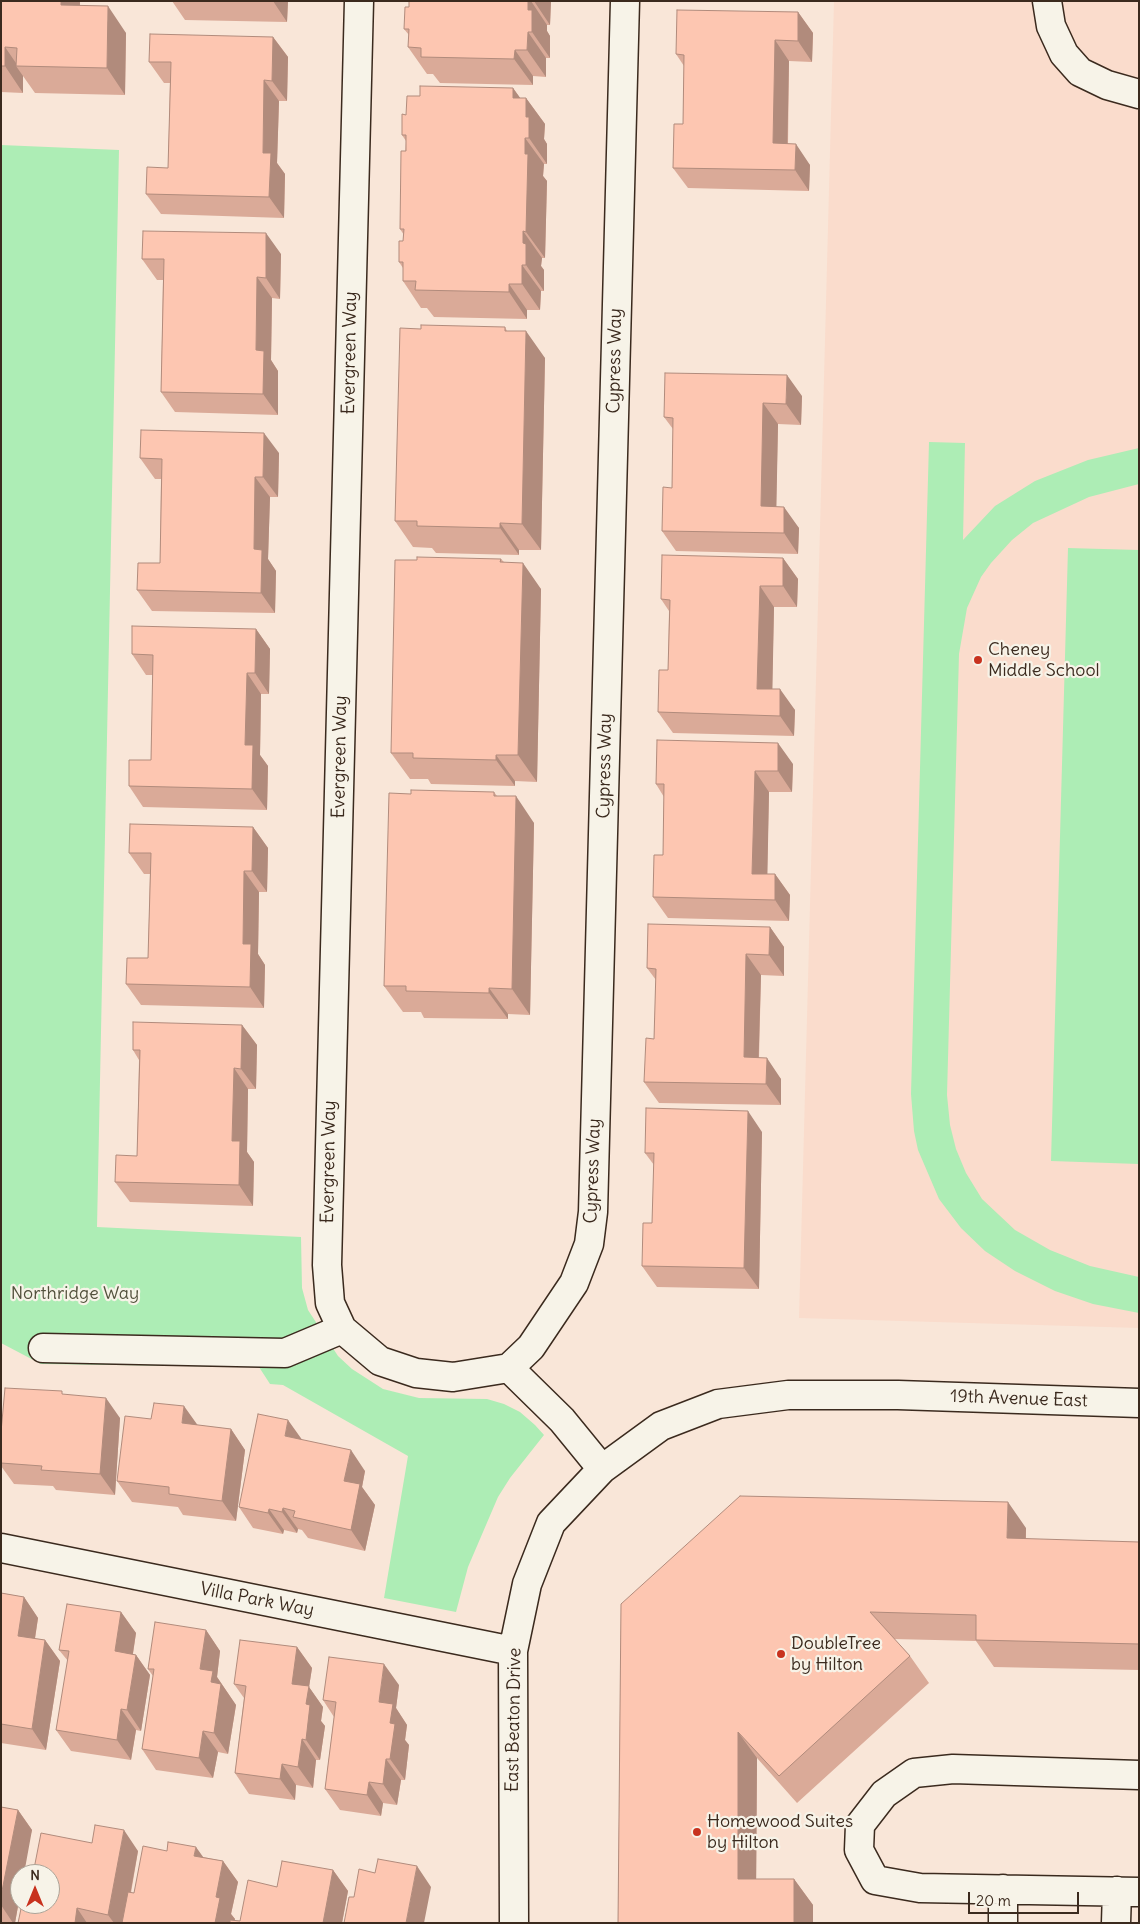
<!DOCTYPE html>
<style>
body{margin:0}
#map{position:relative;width:1140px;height:1924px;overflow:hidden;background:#f9e6d8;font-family:Delius,sans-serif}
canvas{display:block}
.frame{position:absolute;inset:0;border:2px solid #3b2a1e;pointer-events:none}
.north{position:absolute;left:10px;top:1864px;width:50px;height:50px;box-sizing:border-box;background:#f7f3e8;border:1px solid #aca397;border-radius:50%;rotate:0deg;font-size:14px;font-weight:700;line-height:20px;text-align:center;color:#3b2a1e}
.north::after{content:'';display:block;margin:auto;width:18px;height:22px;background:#c8321e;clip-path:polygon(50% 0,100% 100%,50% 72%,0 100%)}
.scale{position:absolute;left:968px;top:1892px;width:111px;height:22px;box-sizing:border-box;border:2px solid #3b2a1e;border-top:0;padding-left:6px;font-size:15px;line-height:18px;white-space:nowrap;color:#3b2a1e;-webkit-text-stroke:4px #f7f3e8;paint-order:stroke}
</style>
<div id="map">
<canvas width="1140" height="1924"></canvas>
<div class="frame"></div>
<div class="north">N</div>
<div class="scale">20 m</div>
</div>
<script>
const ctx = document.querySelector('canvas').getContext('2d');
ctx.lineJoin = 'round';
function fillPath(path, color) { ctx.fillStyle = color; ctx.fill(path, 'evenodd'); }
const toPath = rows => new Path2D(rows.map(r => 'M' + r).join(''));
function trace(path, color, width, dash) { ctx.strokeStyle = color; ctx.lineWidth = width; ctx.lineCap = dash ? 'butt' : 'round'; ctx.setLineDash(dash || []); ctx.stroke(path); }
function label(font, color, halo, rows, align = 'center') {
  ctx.font = font + ' Delius,sans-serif'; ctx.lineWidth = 4.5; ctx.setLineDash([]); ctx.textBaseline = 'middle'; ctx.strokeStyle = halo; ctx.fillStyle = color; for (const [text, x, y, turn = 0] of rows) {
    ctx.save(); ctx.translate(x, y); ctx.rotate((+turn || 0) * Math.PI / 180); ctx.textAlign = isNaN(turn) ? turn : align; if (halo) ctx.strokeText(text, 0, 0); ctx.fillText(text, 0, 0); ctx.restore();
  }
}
const built = toPath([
 [834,1,1139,1,1139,1328,799,1318]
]);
const green = toPath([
 [1,145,119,150,97,1227,301,1237,302,1288,308,1310,338,1356,352,1369,383,1389,419,1398,487,1399,504,1404,520,1412,535,1425,544,1435,510,1478,498,1497,468,1567,456,1612,384,1598,408,1456,283,1385,270,1384,259,1367,41,1364,1,1343],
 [929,442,965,443,963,540,995,506,1035,481,1088,460,1139,448,1139,484,1089,497,1033,523,1012,540,991,563,981,577,967,608,959,654,947,1095,950,1125,956,1149,966,1173,982,1199,1015,1230,1050,1250,1090,1266,1139,1277,1139,1313,1093,1304,1055,1291,1015,1271,985,1251,961,1228,939,1199,918,1150,914,1131,911,1094],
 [1068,548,1139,550,1139,1164,1051,1161]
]);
const minor = toPath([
 [359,1,327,1265,330,1303,342,1329,380,1361,416,1373,453,1377,509,1368],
 [1047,1,1051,26,1064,54,1080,72,1107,85,1139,94],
 [43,1348,285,1353,342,1329],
 [602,1469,562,1420,509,1368,531,1347,574,1283,589,1244,593,1212,625,1],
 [1,1548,513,1651],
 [1139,1775,953,1769,914,1773,884,1794,860,1825,859,1850,875,1880,920,1888,1139,1892],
 [514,1923,513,1651,527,1584,551,1523,602,1469,661,1426,718,1404,788,1395,898,1395,1139,1403],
 [1003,1923,1003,1889],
 [1116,1923,1117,1891]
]);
const wall = toPath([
 [1,1,80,1,80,5,126,33,125,95,35,93,23,76,23,93,1,92],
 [172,1,288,1,287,22,185,20],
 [409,1,551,1,550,25,547,25,547,31,550,36,550,58,546,58,546,77,533,76,533,85,440,83,433,74,427,74,408,47,409,35,404,29,409,7],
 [798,12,813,33,812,62,789,61,788,144,810,165,809,191,688,188,673,168,683,124,684,66,676,54],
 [273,37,288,57,287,101,279,101,277,163,285,174,284,218,161,214,146,194,168,168,170,83,164,83,149,62],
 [513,88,520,98,526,98,545,124,544,139,547,144,547,164,544,164,543,176,547,181,545,258,542,258,541,266,544,270,544,291,541,291,540,310,527,310,527,319,434,317,427,308,421,308,403,281,403,268,399,262,403,241,404,235,400,229,406,141,402,135,406,115,420,96],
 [281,254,280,299,272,298,271,360,278,371,278,415,175,412,161,392,163,280,157,280,142,259],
 [505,327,507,331,545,358,541,550,519,550,519,555,436,553,432,548,413,547,395,521,421,329],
 [802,396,801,425,778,424,776,507,799,528,798,554,676,551,662,531,672,488,673,429,664,417],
 [279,453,278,497,270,497,268,559,276,571,275,613,152,611,137,590,160,563,161,479,155,479,140,458],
 [783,558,798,579,797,607,774,607,772,689,795,710,794,736,673,733,658,712,668,670,669,611,661,599],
 [501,559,504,562,541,589,537,782,515,781,515,786,431,784,428,779,410,779,391,753,417,560],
 [256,629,270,649,269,694,261,694,260,755,268,766,267,810,143,807,129,786,151,760,153,675,146,675,132,654],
 [793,764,792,792,769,792,767,874,775,874,790,895,789,921,668,918,653,897,663,855,664,797,656,784],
 [494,792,497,796,534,823,530,1015,508,1014,508,1019,424,1018,421,1012,403,1012,384,986,411,794],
 [253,827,268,848,267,892,259,892,258,954,265,965,264,1008,141,1005,126,984,148,958,150,874,144,874,129,853],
 [770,927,784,947,784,976,761,975,759,1058,781,1079,781,1105,659,1103,644,1082,654,1039,656,980,647,968],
 [242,1025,257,1045,256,1089,248,1089,247,1152,254,1162,253,1206,130,1202,115,1182,137,1156,139,1060,133,1050],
 [762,1132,759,1289,657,1287,642,1266,652,1223,654,1165,645,1153],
 [65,1395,120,1418,115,1495,56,1490,53,1486,14,1484,1,1466,1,1432],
 [197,1425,231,1429,245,1450,236,1521,183,1515,178,1507,132,1502,117,1481],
 [302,1440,365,1471,362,1487,375,1505,365,1551,308,1538,302,1530,298,1529,297,1533,284,1530,283,1534,253,1528,239,1507],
 [1026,1528,1026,1539,1139,1542,1139,1670,994,1667,976,1641,894,1639,910,1656,929,1683,797,1803,757,1758,756,1879,794,1879,813,1905,813,1923,618,1923,621,1604],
 [1,1593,24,1597,38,1618,35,1639,45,1640,60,1661,46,1750,1,1743],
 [121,1612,136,1633,133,1654,136,1655,150,1675,141,1731,136,1730,131,1760,71,1751,56,1730,68,1661,59,1650],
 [206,1630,220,1651,217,1677,236,1705,228,1754,218,1752,213,1778,156,1770,142,1749,153,1676,148,1669],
 [297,1647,312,1668,309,1687,323,1707,321,1721,325,1726,320,1760,316,1760,313,1788,296,1785,295,1800,249,1794,235,1773,244,1698,234,1684],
 [399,1685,396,1708,407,1725,405,1740,409,1745,405,1780,401,1780,397,1805,383,1803,381,1816,340,1810,325,1789,334,1717,323,1700],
 [1,1807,18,1810,32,1830,20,1874,20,1895,15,1923,1,1922],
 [92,1843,138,1851,131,1893,134,1893,203,1857,223,1861,238,1882,231,1914,235,1919,234,1920,240,1921,277,1887,333,1870,348,1891,342,1923,18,1923]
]);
const shadedWall = toPath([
 [61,1,80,1,79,31,61,5],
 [273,1,288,1,287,22],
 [528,1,531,1,547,25,547,31,550,36,550,58,532,32,528,10],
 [534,1,551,1,550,25],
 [108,6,126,33,125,95,107,68],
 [798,12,813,33,812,62,798,41],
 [528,32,546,58,546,77,527,50],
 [273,37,288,57,287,101,272,81],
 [775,40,789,61,787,164,773,143],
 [5,47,18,66,16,66,23,76,23,93,5,66],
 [515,50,533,76,533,85,514,59],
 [264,80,279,101,277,163,285,174,284,218,269,197,263,153],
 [513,88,526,106,526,98,545,124,544,139,547,144,547,164,529,138,513,98],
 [525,138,544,164,543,176,547,181,545,258,526,232,525,154],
 [796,144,810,165,809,191,795,170],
 [523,231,542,258,541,266,544,270,544,291,526,265,523,243],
 [266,233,281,254,280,299,266,278],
 [522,265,541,291,540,310,522,284],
 [257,277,272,298,271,360,278,371,278,415,263,394,256,350],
 [509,284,527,310,527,319,509,292],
 [526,331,545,358,541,550,522,524],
 [787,375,802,396,801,425,786,404],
 [763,403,778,424,776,527,761,506],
 [264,433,279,453,278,497,263,477],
 [255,477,270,497,268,559,276,571,275,613,261,593,254,549],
 [784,507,799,528,798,554,784,533],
 [500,523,519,550,519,555,500,528],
 [783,558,798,579,797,607,783,586],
 [523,563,541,589,537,782,518,755],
 [760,586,774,607,772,710,757,689],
 [256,629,270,649,269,694,255,673],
 [247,673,261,694,260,755,268,766,267,810,252,789,245,745],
 [780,689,795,710,794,736,780,716],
 [778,743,793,764,792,792,778,771],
 [496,755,515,781,515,786,496,760],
 [755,771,769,792,767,895,752,874],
 [516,796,534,823,530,1015,512,989],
 [253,827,268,848,267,892,252,871],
 [244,871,259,892,258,954,265,965,264,1008,250,987,243,944],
 [775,874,790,895,789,921,775,900],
 [770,927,784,947,784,976,769,955],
 [746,954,761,975,758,1078,744,1057],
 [489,988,508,1014,508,1019,489,993],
 [242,1025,257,1045,256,1089,241,1069],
 [767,1058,781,1079,781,1105,766,1084],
 [234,1068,248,1089,247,1152,254,1162,253,1206,239,1185,232,1141],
 [748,1111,762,1132,759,1289,744,1268],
 [106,1398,120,1418,115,1495,100,1474],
 [184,1406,199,1427,182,1423],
 [288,1420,303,1441,285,1436],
 [231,1429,245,1450,236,1521,222,1501],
 [351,1450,365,1471,362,1487,375,1505,365,1551,351,1530,344,1481],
 [1008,1502,1026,1528,1025,1565,1007,1538],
 [283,1508,298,1529,297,1533,282,1512],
 [269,1509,284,1530,283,1534,268,1513],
 [24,1597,38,1618,32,1657,18,1636],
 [121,1612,136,1633,130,1672,115,1651],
 [206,1630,220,1651,217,1677,236,1705,228,1754,214,1733,200,1669],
 [45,1640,60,1661,46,1750,32,1729],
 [297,1647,312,1668,309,1687,323,1707,321,1721,325,1726,320,1760,306,1740,292,1684],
 [136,1655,150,1675,141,1731,127,1710],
 [384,1664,399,1685,396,1708,407,1725,405,1740,409,1745,405,1780,390,1759,390,1723,379,1702],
 [121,1709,136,1730,131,1760,117,1740],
 [203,1731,218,1752,213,1778,199,1758],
 [738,1732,757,1758,756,1905,738,1879],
 [302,1739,316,1760,313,1788,298,1767],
 [386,1759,401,1780,397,1805,383,1784],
 [282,1764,296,1785,295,1800,280,1779],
 [369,1782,383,1803,381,1816,367,1795],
 [18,1810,32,1830,24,1874,20,1874,20,1895,15,1923,13,1923,1,1905,1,1896],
 [124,1830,138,1851,125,1923,114,1923,108,1915],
 [196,1847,211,1868,194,1856],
 [223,1861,238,1882,231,1914,235,1919,234,1923,215,1923,216,1897],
 [417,1866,431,1887,424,1923,406,1923],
 [333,1870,348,1891,342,1923,323,1923],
 [794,1879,813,1905,813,1923,794,1923],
 [77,1908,87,1923,75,1923]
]);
const building = toPath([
 [1,1,61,1,61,5,108,6,107,68,16,66,17,48,5,47,5,66,1,66,1,1],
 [409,1,528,1,528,10,532,10,532,32,528,32,527,50,515,50,514,59,421,57,421,48,408,47,409,29,404,29,405,7,409,7,409,1],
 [677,10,798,12,798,41,775,40,773,143,796,144,795,170,673,168,674,124,683,124,684,55,676,54,677,10],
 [150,34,273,37,272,81,264,80,263,153,271,153,269,197,146,194,147,167,168,168,171,62,149,62,150,34],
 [420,86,513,88,513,98,526,98,526,117,529,117,529,138,525,138,525,154,528,154,526,232,523,231,523,243,526,244,526,265,522,265,522,284,509,284,509,292,415,290,416,281,403,281,403,262,399,262,399,241,403,241,404,229,400,229,401,151,406,151,406,135,402,135,402,114,406,115,407,96,420,96,420,86],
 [143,231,266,233,266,278,257,277,256,350,264,351,263,394,161,392,164,259,142,259,143,231],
 [421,325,505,327,505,331,526,331,522,524,500,523,500,528,417,526,417,521,395,521,400,328,421,329,421,325],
 [665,373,787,375,786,404,763,403,761,506,784,507,784,533,662,531,663,487,672,488,673,418,664,417,665,373],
 [141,430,264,433,263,477,255,477,254,549,262,550,261,593,137,590,138,563,160,563,162,459,140,458,141,430],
 [662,555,783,558,783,586,760,586,757,689,780,689,780,716,658,712,659,670,668,670,670,600,661,599,662,555],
 [417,557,501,559,500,562,523,563,518,755,496,755,496,760,413,758,413,753,391,753,395,560,417,560,417,557],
 [132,626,256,629,255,673,247,673,245,745,253,745,252,789,129,786,129,760,151,760,153,655,132,654,132,626],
 [657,740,778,743,778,771,755,771,752,874,775,874,775,900,653,897,654,855,663,855,664,784,656,784,657,740],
 [411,790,494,792,494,796,516,796,512,989,489,988,489,993,406,991,406,986,384,986,389,793,411,794,411,790],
 [130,824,253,827,252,871,244,871,243,944,251,944,250,987,126,984,127,958,148,958,151,853,129,853,130,824],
 [648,924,770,927,769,955,746,954,744,1057,767,1058,766,1084,644,1082,646,1038,654,1039,656,969,647,968,648,924],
 [133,1022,242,1025,241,1069,234,1068,232,1141,240,1141,239,1185,115,1182,116,1155,137,1156,140,1050,133,1050,133,1022],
 [646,1108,748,1111,744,1268,642,1266,643,1223,652,1223,654,1153,645,1153,646,1108],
 [5,1388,62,1391,62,1394,106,1398,100,1474,41,1470,42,1466,1,1463,1,1432,5,1388],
 [154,1403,184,1406,182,1423,231,1429,222,1501,169,1494,169,1487,117,1481,125,1416,151,1419,154,1403],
 [258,1414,288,1420,285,1436,351,1450,344,1481,360,1484,351,1530,293,1517,295,1511,283,1508,282,1512,269,1509,268,1513,239,1507,258,1414],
 [740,1496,1008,1502,1007,1538,1139,1542,1139,1644,976,1640,976,1615,870,1612,910,1656,779,1776,738,1732,738,1879,794,1879,794,1923,618,1923,621,1604,740,1496],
 [1,1593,24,1597,18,1636,45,1640,32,1729,1,1724,1,1593],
 [67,1604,121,1612,115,1651,136,1655,127,1710,121,1709,117,1740,56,1730,69,1651,59,1650,67,1604],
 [155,1622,206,1630,200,1669,213,1671,211,1682,221,1684,214,1733,203,1731,199,1758,142,1749,154,1669,148,1669,155,1622],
 [240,1640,297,1647,292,1684,309,1686,306,1704,310,1705,306,1740,302,1739,298,1767,282,1764,280,1779,235,1773,246,1686,234,1684,240,1640],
 [329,1657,384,1664,379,1702,393,1704,390,1723,395,1724,390,1759,386,1759,383,1784,369,1782,367,1795,325,1789,336,1702,323,1700,329,1657],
 [1,1807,18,1810,1,1896,1,1807],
 [95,1825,124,1830,108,1915,77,1908,75,1923,18,1923,22,1904,50,1904,50,1874,33,1874,41,1833,92,1843,95,1825],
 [168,1842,196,1847,194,1856,223,1861,216,1897,220,1898,215,1923,122,1923,128,1892,134,1893,143,1846,167,1851,168,1842],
 [378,1859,417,1866,406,1923,344,1923,349,1897,354,1897,359,1869,375,1873,378,1859],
 [282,1861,333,1870,323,1923,230,1923,230,1920,240,1921,248,1880,277,1887,282,1861]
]);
const markers = [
 [978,660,5,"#c8321e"],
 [781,1654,5,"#c8321e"],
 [697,1832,5,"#c8321e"]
];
const streetNames = [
 ["Evergreen Way",350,353,-89],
 ["Cypress Way",615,361,-89],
 ["Evergreen Way",340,757,-89],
 ["Cypress Way",605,766,-89],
 ["Evergreen Way",329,1162,-89],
 ["Cypress Way",593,1171,-88],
 ["19th Avenue East",1019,1399,2],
 ["Villa Park Way",257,1600,11],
 ["East Beaton Drive",514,1720,-89]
];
const poiNames = [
 ["Cheney",988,650],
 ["Middle School",988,671],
 ["DoubleTree",791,1644],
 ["by Hilton",791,1665],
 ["Homewood Suites",707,1822],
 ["by Hilton",707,1843]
];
const parkNames = [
 ["Northridge Way",75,1294]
];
fillPath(built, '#fadccc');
fillPath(green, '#adedb5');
trace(minor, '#3b2a1e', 31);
trace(minor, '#f7f3e8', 28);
fillPath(wall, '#daaa98');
fillPath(shadedWall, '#b18b7c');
fillPath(building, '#fdc6b1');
trace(building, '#b18b7c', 1);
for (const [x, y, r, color] of markers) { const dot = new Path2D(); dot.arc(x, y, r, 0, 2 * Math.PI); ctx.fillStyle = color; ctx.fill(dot); trace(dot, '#f7f3e8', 2); }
label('18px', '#3b2a1e', '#f7f3e8', streetNames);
label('18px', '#3b2a1e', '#f7f3e8', poiNames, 'left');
label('18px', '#52513c', '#f7f3e8', parkNames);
</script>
